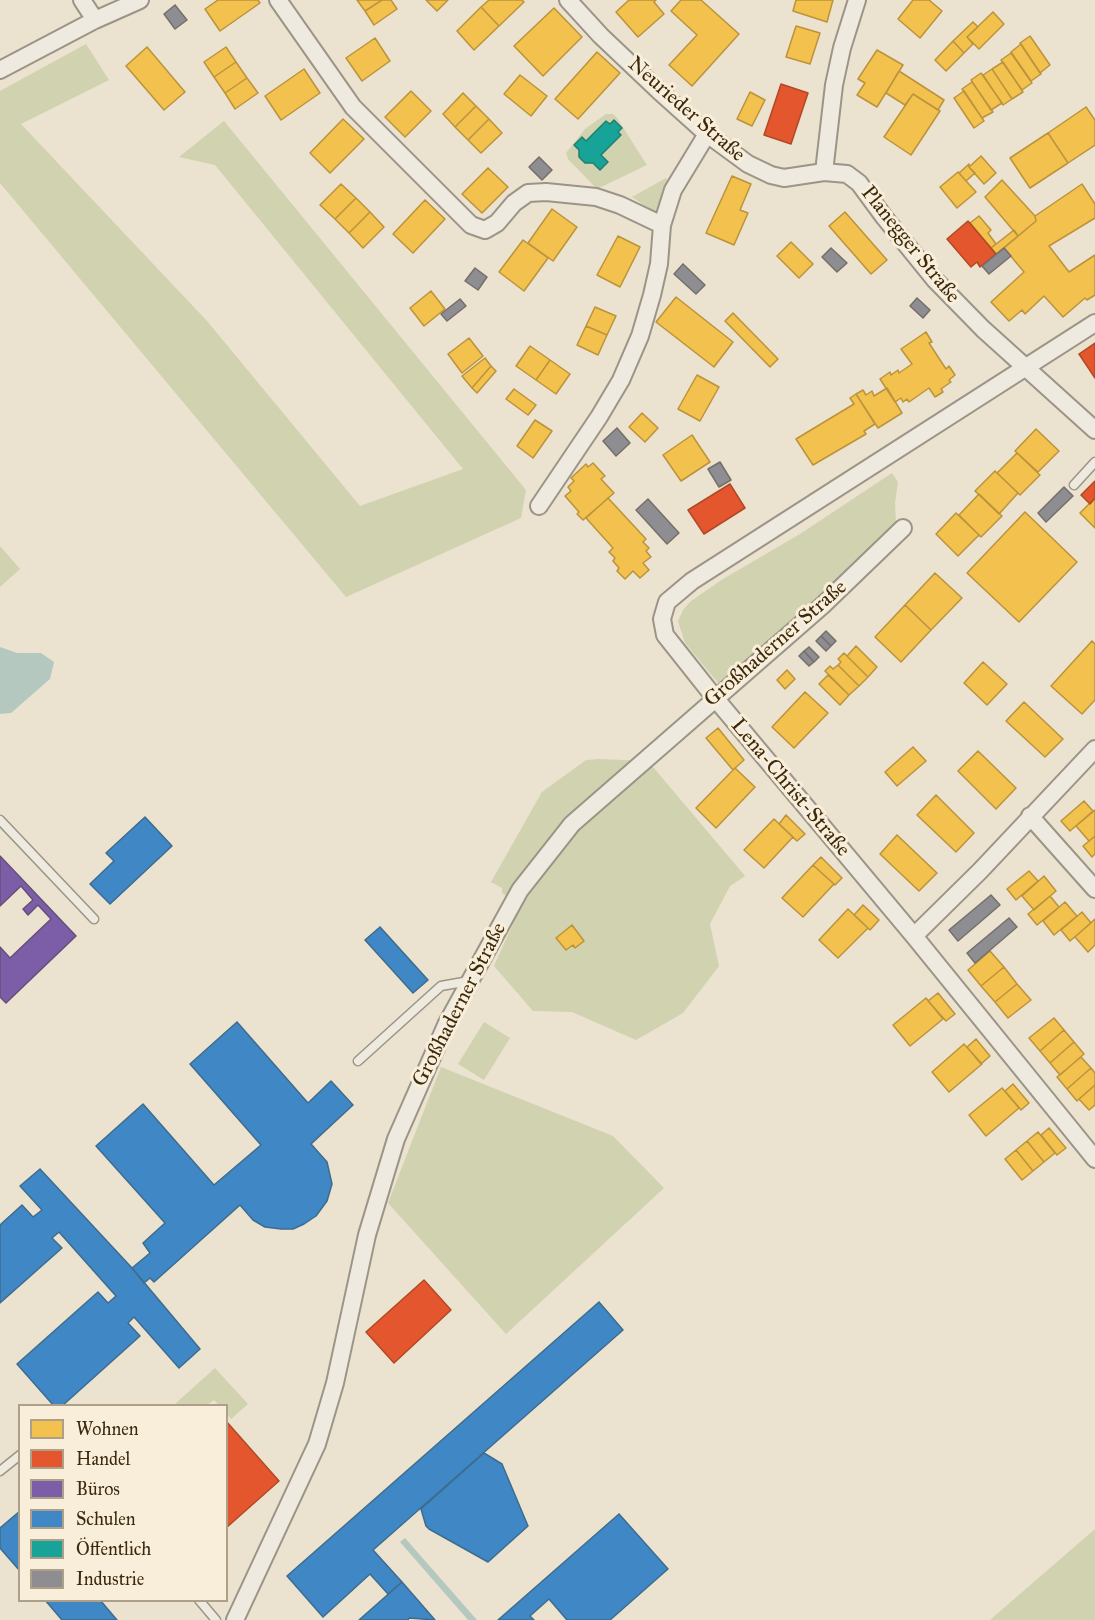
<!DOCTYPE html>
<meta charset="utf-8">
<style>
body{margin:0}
#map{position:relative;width:1095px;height:1620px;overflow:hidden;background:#ebe2cf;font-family:"IM FELL Great Primer",serif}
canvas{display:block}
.legend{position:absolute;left:18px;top:1404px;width:210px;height:198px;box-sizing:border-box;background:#f9eed9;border:2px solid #ad9f88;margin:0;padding:8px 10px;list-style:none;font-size:18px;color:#3b290e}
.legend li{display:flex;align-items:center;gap:12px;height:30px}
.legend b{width:30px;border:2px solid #ad9f88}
</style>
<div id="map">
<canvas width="1095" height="1620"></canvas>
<ul class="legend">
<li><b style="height:16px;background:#f2c14e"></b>Wohnen</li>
<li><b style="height:16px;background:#e4572e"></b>Handel</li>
<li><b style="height:16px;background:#7b5ea7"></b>Büros</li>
<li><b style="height:16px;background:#3f88c5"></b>Schulen</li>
<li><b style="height:16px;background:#17a398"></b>Öffentlich</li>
<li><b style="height:16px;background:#8d8d92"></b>Industrie</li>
</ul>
</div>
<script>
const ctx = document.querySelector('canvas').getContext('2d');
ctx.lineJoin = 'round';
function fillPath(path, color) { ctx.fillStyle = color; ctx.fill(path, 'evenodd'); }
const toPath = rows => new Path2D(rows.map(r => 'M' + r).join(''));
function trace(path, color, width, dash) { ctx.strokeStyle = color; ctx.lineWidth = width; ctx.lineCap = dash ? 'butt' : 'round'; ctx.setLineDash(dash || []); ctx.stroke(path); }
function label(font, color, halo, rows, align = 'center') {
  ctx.font = font + ' "IM FELL Great Primer",serif'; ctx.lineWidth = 6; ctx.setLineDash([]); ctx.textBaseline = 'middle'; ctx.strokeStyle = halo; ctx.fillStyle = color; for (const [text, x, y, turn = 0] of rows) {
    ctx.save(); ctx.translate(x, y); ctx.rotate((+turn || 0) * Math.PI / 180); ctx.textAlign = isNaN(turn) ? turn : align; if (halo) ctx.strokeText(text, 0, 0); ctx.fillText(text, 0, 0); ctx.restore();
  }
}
const green = toPath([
 [86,44,109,80,21,124,207,321,360,506,463,469,215,165,179,157,224,121,526,490,521,518,346,597,0,183,0,91],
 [606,114,613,114,617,118,647,165,597,189,568,159,566,153,585,129],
 [666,178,670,183,657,214,632,197],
 [892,473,898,482,895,503,896,525,828,592,719,684,685,643,678,621,683,610,691,601,723,579,800,534],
 [0,546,20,569,0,587],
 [599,759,648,761,745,876,730,886,710,924,719,966,683,1013,636,1040,572,1012,533,1011,494,966,521,906,502,893,502,888,491,882,542,792,586,760],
 [484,1022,510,1038,484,1080,458,1064],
 [441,1067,613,1136,664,1188,506,1334,388,1203],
 [215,1368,248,1404,231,1419,227,1414,226,1406,219,1405,214,1400,207,1405,178,1405,176,1403],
 [1095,1529,1095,1620,990,1620]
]);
const water = toPath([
 [0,647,17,653,41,653,54,662,50,679,11,713,0,714],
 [405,1538,477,1620,468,1620,400,1542]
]);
const homes = toPath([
 [218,0,258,0,260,3,220,31,205,9,218,0],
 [357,0,382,0,365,11,357,0],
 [382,0,391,0,397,9,374,25,365,11,382,0],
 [426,0,448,0,437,11,426,0],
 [489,0,522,0,524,2,499,26,481,7,489,0],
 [629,0,656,0,654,2,664,14,638,37,616,12,629,0],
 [681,0,701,0,739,34,692,86,669,65,697,35,671,11,681,0],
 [796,0,833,0,827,22,793,11,796,0],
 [913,0,929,0,942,11,920,38,898,19,913,0],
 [481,7,499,26,474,50,457,31,481,7],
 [554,8,582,37,543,76,514,46,554,8],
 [993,12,1004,24,979,49,967,37,993,12],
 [973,22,978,27,967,37,973,44,964,53,953,41,973,22],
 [796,26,820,33,810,64,786,57,796,26],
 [1030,36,1050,65,1040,73,1020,43,1030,36],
 [375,38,390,61,362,81,346,58,375,38],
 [953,41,964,53,946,71,935,60,953,41],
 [1021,44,1041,74,1031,81,1011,52,1021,44],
 [147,47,185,92,164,110,126,66,147,47],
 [226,47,236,62,214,77,204,62,226,47],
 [877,50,903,65,877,107,857,95,865,83,858,79,877,50],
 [597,52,620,73,578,119,555,99,597,52],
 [1011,53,1032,83,1022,90,1001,60,1011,53],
 [236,62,247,78,225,93,214,77,236,62],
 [1003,62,1023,92,1012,99,992,69,1003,62],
 [304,69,320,93,281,120,265,96,304,69],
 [992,69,1012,99,1003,105,983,75,992,69],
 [899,71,944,100,938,110,913,94,905,105,886,93,899,71],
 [981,73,1002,103,991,110,971,80,981,73],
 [520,75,547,96,531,116,504,94,520,75],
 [247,78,258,93,235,109,225,93,247,78],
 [972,82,993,112,982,118,962,89,972,82],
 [411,91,431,111,405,137,385,117,411,91],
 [964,91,984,121,974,128,954,98,964,91],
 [750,92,765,100,752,126,737,119,750,92],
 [463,93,476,106,455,127,443,114,463,93],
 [913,94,940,111,911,155,884,137,913,94],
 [476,106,489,119,468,140,455,127,476,106],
 [1086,107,1095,120,1095,145,1068,163,1048,133,1086,107],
 [343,119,364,139,330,173,310,153,343,119],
 [489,119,502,133,481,153,468,140,489,119],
 [1048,133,1068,163,1030,188,1010,158,1048,133],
 [981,156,996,173,984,184,969,167,981,156],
 [969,164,969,167,975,173,966,181,959,173,969,164],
 [488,168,508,187,482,213,462,194,488,168],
 [958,172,976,192,957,208,940,187,958,172],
 [732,176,751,184,740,210,748,213,734,245,706,233,732,176],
 [1002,180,1035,216,1036,221,1018,236,985,197,1002,180],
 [341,184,356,198,335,219,320,205,341,184],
 [1082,184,1095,204,1095,218,1049,246,1069,272,1095,255,1095,295,1087,300,1085,298,1063,317,1044,296,1025,314,1022,310,1009,321,991,302,1024,272,1004,248,1036,221,1035,216,1082,184],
 [356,198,370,212,349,233,335,219,356,198],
 [425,200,445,219,413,253,393,234,425,200],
 [552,209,577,227,553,261,528,243,552,209],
 [370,212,384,227,363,248,349,233,370,212],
 [845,212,887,260,871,274,829,226,845,212],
 [979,216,991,230,988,233,996,244,991,248,970,223,979,216],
 [1014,230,1018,236,996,254,991,248,1014,230],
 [618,236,640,247,620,287,597,275,618,236],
 [523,240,548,258,524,291,499,272,523,240],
 [791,242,813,264,799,278,777,256,791,242],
 [431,291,445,309,424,326,410,308,431,291],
 [676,297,733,342,714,367,656,322,676,297],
 [595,307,616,316,607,335,586,326,595,307],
 [733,313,778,359,770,367,725,321,733,313],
 [586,326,607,335,598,355,577,345,586,326],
 [926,332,932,342,929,343,946,369,949,366,955,375,949,380,951,382,941,389,943,392,935,397,929,388,909,402,907,399,903,402,901,398,895,402,880,379,890,372,891,375,898,370,899,373,912,364,901,349,926,332],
 [469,338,483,356,462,373,448,354,469,338],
 [530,346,550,360,536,380,516,366,530,346],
 [485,358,491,366,472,388,462,376,485,358],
 [550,360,570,374,556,394,536,380,550,360],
 [491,366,496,371,477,393,472,388,491,366],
 [697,375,719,387,700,421,678,409,697,375],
 [887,388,902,413,878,428,856,394,863,390,866,395,872,391,874,396,887,388],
 [514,389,536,405,528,415,506,399,514,389],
 [856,394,875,424,864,431,866,434,813,465,796,439,854,404,850,398,856,394],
 [642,413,658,428,645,442,629,427,642,413],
 [535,420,552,431,533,458,517,446,535,420],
 [1036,429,1059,451,1038,472,1015,451,1036,429],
 [692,435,710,462,681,481,663,455,692,435],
 [1017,453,1040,475,1020,495,997,473,1017,453],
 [593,463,605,476,601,479,614,493,583,520,577,514,579,512,565,496,571,491,568,487,574,481,571,478,586,464,588,467,593,463],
 [995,471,1018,493,999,514,975,491,995,471],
 [979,494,1002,516,981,537,959,515,979,494],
 [608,498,646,539,643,542,649,548,646,551,651,557,643,563,649,570,640,578,633,571,625,579,617,571,619,568,613,561,615,558,609,552,613,548,586,518,608,498],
 [1095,498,1095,528,1080,513,1095,498],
 [1025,512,1077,562,1019,622,967,573,1025,512],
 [956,513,979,535,958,556,936,534,956,513],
 [935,573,962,598,931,630,905,605,935,573],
 [905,605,931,630,901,662,875,637,905,605],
 [1092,641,1095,644,1095,700,1082,714,1051,686,1092,641],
 [856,646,877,667,868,677,847,656,856,646],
 [844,653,868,677,859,686,838,665,841,662,838,659,844,653],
 [983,662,1007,684,987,705,964,683,983,662],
 [838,665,859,686,849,695,825,671,830,666,833,669,838,665],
 [787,670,795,679,785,689,777,680,787,670],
 [828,675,849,695,840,705,819,684,828,675],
 [805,692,828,713,794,748,772,727,805,692],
 [1024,702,1063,739,1045,757,1006,721,1024,702],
 [718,728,744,760,733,770,706,738,718,728],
 [913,747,926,761,897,786,885,772,913,747],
 [978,751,1016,788,996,809,958,771,978,751],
 [735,768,755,787,716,828,696,808,735,768],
 [936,795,974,833,956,852,917,815,936,795],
 [1084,801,1093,811,1070,831,1061,821,1084,801],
 [1095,810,1095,836,1089,841,1076,826,1095,810],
 [786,815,805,834,797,841,779,824,786,815],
 [774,819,793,837,764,868,744,850,774,819],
 [897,835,937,873,919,891,880,854,897,835],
 [1095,836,1095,854,1092,857,1083,846,1095,836],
 [821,857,842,878,835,885,813,865,821,857],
 [813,865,834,884,803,917,782,898,813,865],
 [1029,871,1038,881,1016,900,1007,889,1029,871],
 [1044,876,1056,891,1034,910,1022,896,1044,876],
 [1050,896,1059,907,1037,925,1028,914,1050,896],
 [1065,902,1077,916,1054,935,1043,921,1065,902],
 [863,905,879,920,870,930,854,915,863,905],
 [848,909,868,928,838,958,819,940,848,909],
 [1082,912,1091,923,1070,941,1061,930,1082,912],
 [1095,919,1095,945,1088,952,1075,937,1095,919],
 [572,925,584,941,575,948,573,945,566,950,556,938,572,925],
 [990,951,1004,967,981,986,968,970,990,951],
 [1004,967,1017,984,995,1002,981,986,1004,967],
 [1017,984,1031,1000,1008,1018,995,1002,1017,984],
 [938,993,955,1014,946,1021,928,1001,938,993],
 [926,998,943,1019,910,1046,893,1025,926,998],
 [1054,1018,1064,1030,1040,1051,1029,1038,1054,1018],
 [1064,1030,1074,1042,1050,1063,1040,1051,1064,1030],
 [976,1039,990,1056,981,1064,967,1047,976,1039],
 [1074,1042,1084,1054,1060,1075,1050,1063,1074,1042],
 [964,1044,982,1064,949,1092,932,1072,964,1044],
 [1081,1057,1091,1068,1067,1089,1057,1077,1081,1057],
 [1091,1068,1095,1073,1095,1085,1077,1101,1067,1089,1091,1068],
 [1013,1084,1029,1103,1021,1110,1005,1091,1013,1084],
 [1095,1085,1095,1105,1089,1110,1079,1099,1095,1085],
 [1002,1088,1019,1108,986,1136,969,1115,1002,1088],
 [1049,1128,1066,1148,1057,1155,1041,1135,1049,1128],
 [1038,1132,1055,1153,1044,1162,1027,1141,1038,1132],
 [1027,1141,1044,1162,1033,1171,1016,1150,1027,1141],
 [1016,1150,1033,1171,1022,1180,1005,1159,1016,1150]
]);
const shops = toPath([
 [781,84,808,93,791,144,764,135,781,84],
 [968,221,996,254,980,267,977,262,971,267,947,239,968,221],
 [1095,343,1095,378,1079,354,1095,343],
 [1095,481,1095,498,1090,504,1081,495,1095,481],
 [730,484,745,508,704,534,688,510,730,484],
 [424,1280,451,1310,394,1363,366,1332,424,1280],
 [226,1421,279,1481,226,1528,226,1421]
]);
const offices = toPath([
 [0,856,76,936,6,1003,0,997,0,947,10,958,51,919,38,905,28,915,23,909,33,900,21,886,0,906,0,856]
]);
const schools = toPath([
 [145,817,172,846,110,904,90,884,114,861,106,853,145,817],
 [380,927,428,980,413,993,365,940,380,927],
 [237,1022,308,1103,331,1081,353,1105,311,1144,327,1162,332,1184,327,1201,316,1216,304,1224,293,1229,281,1229,265,1227,253,1220,240,1205,154,1282,150,1278,144,1283,132,1268,150,1253,143,1243,165,1223,96,1146,143,1104,214,1185,261,1145,190,1064,237,1022],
 [40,1169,132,1268,200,1349,179,1368,134,1317,128,1323,140,1336,62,1406,54,1406,17,1364,98,1292,108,1303,116,1296,59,1232,52,1238,62,1248,0,1303,0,1225,22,1205,33,1217,42,1210,20,1186,40,1169],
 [599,1302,623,1330,373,1550,402,1582,388,1594,370,1574,323,1617,287,1576,599,1302],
 [484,1453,502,1464,528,1526,488,1562,429,1529,426,1526,421,1509,484,1453],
 [20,1511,20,1571,0,1548,0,1528,20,1511],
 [619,1514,668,1569,610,1620,567,1620,549,1599,530,1616,534,1620,498,1620,619,1514],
 [402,1582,435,1620,409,1618,408,1620,359,1620,402,1582],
 [45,1600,100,1600,117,1620,62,1620,45,1600]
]);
const public = toPath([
 [614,120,622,128,618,132,621,135,601,155,608,162,600,170,593,163,585,163,579,157,579,150,574,145,582,137,586,141,606,121,610,124,614,120]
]);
const industry = toPath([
 [175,5,187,20,175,29,164,14,175,5],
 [539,157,552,170,542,180,529,167,539,157],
 [831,248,847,263,837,272,822,257,831,248],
 [1004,248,1011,256,989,274,982,266,1004,248],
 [683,264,705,285,696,294,674,274,683,264],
 [475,268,487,277,478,290,465,281,475,268],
 [917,298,930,310,923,318,910,306,917,298],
 [460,299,466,306,447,321,441,314,460,299],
 [617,428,630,443,616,456,603,441,617,428],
 [720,462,731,480,719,487,708,469,720,462],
 [1064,487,1073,496,1046,522,1038,513,1064,487],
 [648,499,679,533,667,544,636,510,648,499],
 [826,631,836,641,831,646,821,636,826,631],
 [821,636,831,646,826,651,816,641,821,636],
 [809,647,819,657,814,662,804,651,809,647],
 [804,651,814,662,809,666,799,656,804,651],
 [991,895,1000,905,958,941,949,930,991,895],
 [1009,918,1017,927,975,963,967,953,1009,918]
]);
const lane = toPath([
 [1074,485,1095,462],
 [0,820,94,919],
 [358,1061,441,986,469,981],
 [0,1471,20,1455],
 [199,1600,216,1620]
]);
const street = toPath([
 [82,0,95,20],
 [278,0,353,107,471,225,485,230,497,223,514,203,528,193,546,192,596,197,620,205,662,225],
 [568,0,601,36,658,90,707,134,748,164,771,175,784,178,824,172,847,174,859,183,884,217,935,280,983,329,1095,430],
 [0,70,95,20,140,0],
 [824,172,834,85,842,48,857,0],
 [1095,323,692,581,667,602,662,619,665,635,715,698,914,936,1095,1159],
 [539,506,599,417,621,380,640,336,652,295,659,264,662,225,673,190,707,134],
 [1030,816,1095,889],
 [914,936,980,871,1095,749],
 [235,1620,317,1444,335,1383,367,1235,396,1139,447,1023,520,890,572,824,822,606,903,528]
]);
const streetNames = [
 ["Neurieder Straße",686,110,41],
 ["Planegger Straße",910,245,51],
 ["Großhaderner Straße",776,644,-41],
 ["Lena-Christ-Straße",790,788,50],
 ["Großhaderner Straße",460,1005,-63]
];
fillPath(green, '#d0d2b0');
fillPath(water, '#b5c8c0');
fillPath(homes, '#f2c14e');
trace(homes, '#bb933b', 1.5);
fillPath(shops, '#e4572e');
trace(shops, '#b14924', 1.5);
fillPath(offices, '#7b5ea7');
trace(offices, '#684e79', 1.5);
fillPath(schools, '#3f88c5');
trace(schools, '#3e6c8e', 1.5);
fillPath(public, '#17a398');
trace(public, '#227e6f', 1.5);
fillPath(industry, '#8d8d92');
trace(industry, '#746f6a', 1.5);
trace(lane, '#9c9486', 11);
trace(street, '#9c9486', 20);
trace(lane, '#eeeae0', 8);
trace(street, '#eeeae0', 16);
label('21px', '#3b290e', '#f9eed9', streetNames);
</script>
